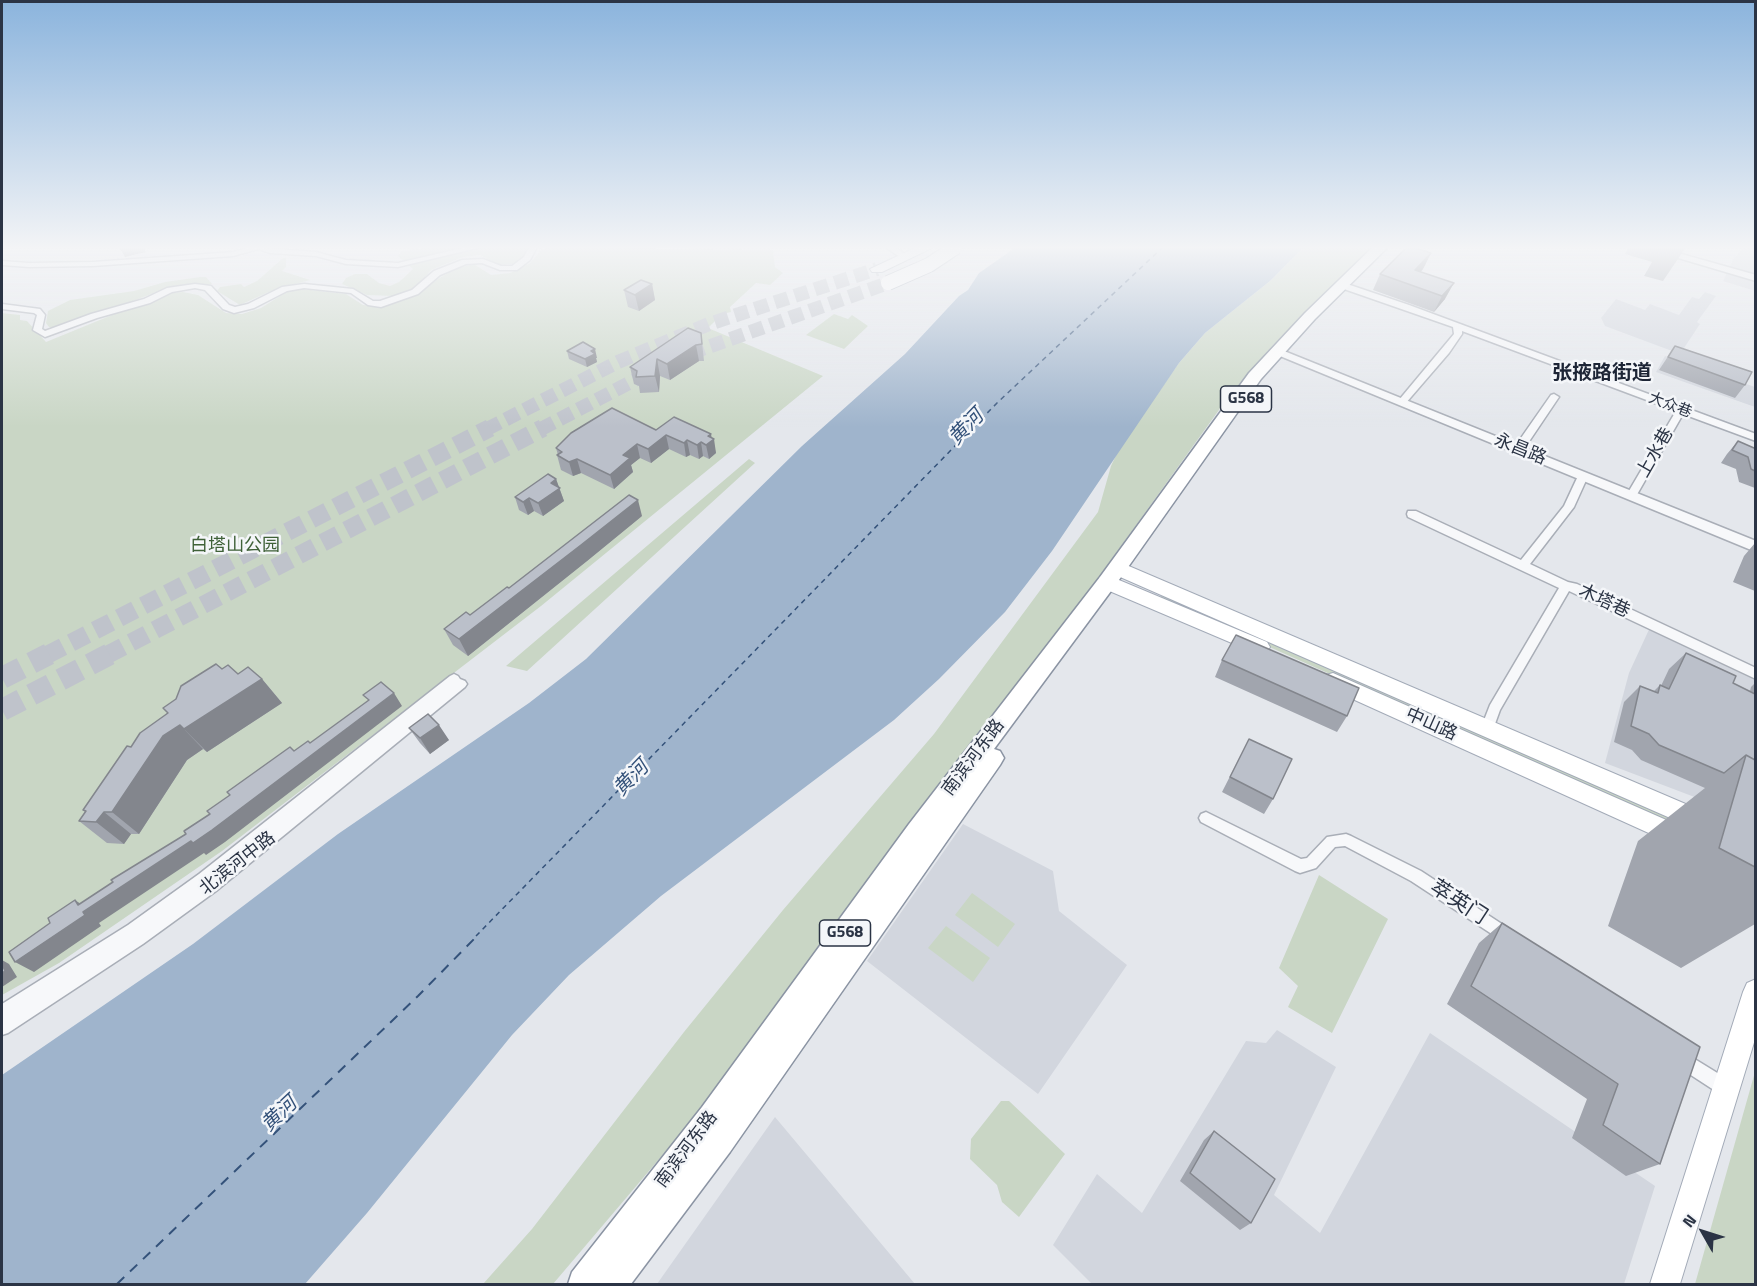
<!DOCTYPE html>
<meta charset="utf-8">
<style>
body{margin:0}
#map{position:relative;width:1757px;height:1286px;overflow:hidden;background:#e4e7ec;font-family:"Titillium Web",sans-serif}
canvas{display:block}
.frame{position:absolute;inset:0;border:3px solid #2b3445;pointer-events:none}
.north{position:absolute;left:1673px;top:1202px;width:60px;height:60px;-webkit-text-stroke:4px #f4f6f9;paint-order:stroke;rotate:309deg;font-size:16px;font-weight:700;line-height:24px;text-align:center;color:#2b3445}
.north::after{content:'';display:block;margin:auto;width:21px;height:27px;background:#2b3445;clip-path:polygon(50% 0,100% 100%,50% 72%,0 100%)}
</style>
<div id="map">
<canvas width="1757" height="1286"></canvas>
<div class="frame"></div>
<div class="north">N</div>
</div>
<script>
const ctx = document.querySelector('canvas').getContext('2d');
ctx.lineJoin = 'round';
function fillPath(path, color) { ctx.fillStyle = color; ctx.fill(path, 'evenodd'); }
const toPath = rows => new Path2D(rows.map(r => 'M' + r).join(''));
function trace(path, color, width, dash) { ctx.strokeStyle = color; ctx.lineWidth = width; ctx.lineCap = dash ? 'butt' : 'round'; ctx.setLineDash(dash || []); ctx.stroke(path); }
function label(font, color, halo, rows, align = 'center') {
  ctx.font = font + ' "Titillium Web","Noto Sans SC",sans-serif'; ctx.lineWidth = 5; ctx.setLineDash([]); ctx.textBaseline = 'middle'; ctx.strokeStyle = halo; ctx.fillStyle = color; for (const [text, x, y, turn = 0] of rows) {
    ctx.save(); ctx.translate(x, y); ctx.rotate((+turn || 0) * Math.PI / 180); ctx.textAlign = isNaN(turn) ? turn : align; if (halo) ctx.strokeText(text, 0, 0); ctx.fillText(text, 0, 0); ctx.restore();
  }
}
const built = toPath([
 [1744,247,1755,247,1755,291,1723,281,1733,259],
 [1705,292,1716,296,1697,322,1700,324,1680,354,1605,326,1601,318,1616,299,1645,310,1650,304,1679,315,1692,297,1699,299],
 [1665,356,1755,387,1755,407,1656,372],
 [1652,623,1755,669,1755,820,1605,763,1629,673],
 [963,824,1053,871,1059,911,1127,965,1038,1094,867,961],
 [1277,1030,1336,1067,1274,1195,1320,1233,1430,1033,1655,1186,1624,1284,1092,1284,1053,1245,1097,1174,1142,1213,1246,1041,1266,1043],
 [775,1117,915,1284,657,1284]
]);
const green = toPath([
 [432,247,528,247,529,252,513,264,498,265,480,255,463,257,431,270,417,287,393,296,367,295,342,284,346,278,355,274,367,274,379,283,390,286,399,282,413,269,398,256,402,251],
 [552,247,773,250,775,267,783,273,770,285,756,283,730,307,731,312,722,314,708,328,823,376,541,606,222,851,59,963,2,995,2,313,20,315,20,320,27,321,46,342,117,313,150,304,170,293,183,292,198,295,226,313,242,314,261,308,288,291,302,289,346,294,363,305,384,306,406,299,454,269,474,264,491,275,510,273,530,263,542,249],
 [1304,247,1373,247,1275,343,1229,396,1083,599,750,1052,553,1284,483,1284,532,1229,684,1032,783,910,934,734,1098,512,1111,466,1122,443,1179,363,1205,333,1270,281],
 [283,258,286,258,286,267,282,271,310,280,271,291,240,305,217,291,220,287,241,284,244,287,257,281],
 [200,277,206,277,212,284,170,287,61,328,49,327,46,323,48,311,70,300,134,291,165,282],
 [834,314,848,319,852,315,868,326,844,349,806,335],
 [749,459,755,463,527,671,506,666],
 [1164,592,1720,838,1719,848,1160,598],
 [1319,875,1388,919,1332,1033,1288,1007,1298,986,1279,968],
 [972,893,1015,924,998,947,955,915],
 [946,926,990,958,973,982,928,948],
 [1755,1072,1755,1284,1695,1284],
 [1001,1101,1009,1101,1065,1154,1019,1217,1002,1202,997,1185,970,1159,971,1139]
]);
const water = toPath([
 [1016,247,1304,247,1270,281,1205,333,1179,363,1052,551,1005,612,939,679,894,720,661,896,569,975,512,1035,367,1213,305,1284,2,1284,2,1075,193,944,338,834,529,703,586,659,802,446,905,354,959,296,968,290,979,273]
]);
const ferryFar1 = toPath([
 [476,936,997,403,1163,247]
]);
const ferry = toPath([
 [117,1284,418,996,478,935]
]);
const primaryTunnelFar2 = toPath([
 [487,429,618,362,709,324,877,269],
 [541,429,677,358,888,283]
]);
const primaryTunnelFar1 = toPath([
 [47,655,490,428],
 [107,655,543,428]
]);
const primaryTunnel = toPath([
 [2,678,49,654],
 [2,710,110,654]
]);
const minor = toPath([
 [250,247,316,252,346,260,398,263,467,247,481,247,398,267,346,264,316,256,270,253,259,249,233,256,93,266,29,267,2,265,2,261,29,263,93,262,233,252,250,247],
 [529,247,537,247,530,260,517,270,500,270,482,263,466,264,440,275,418,294,381,307,368,305,351,293,304,288,287,291,254,308,234,313,223,309,205,290,195,288,172,292,150,303,97,318,45,337,33,330,37,315,34,313,2,309,2,304,40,309,45,315,42,329,45,331,91,314,144,299,167,288,195,284,211,286,229,305,235,307,248,304,282,287,304,284,353,289,373,301,380,301,412,290,434,271,462,260,483,259,501,266,512,266,524,257,529,247],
 [885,247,894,247,910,257,903,259,885,247],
 [1344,285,1350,285,1409,305,1756,434,1756,441,1683,414,1635,498,1627,498,1626,496,1676,411,1462,331,1462,334,1449,353,1405,404,1399,404,1399,400,1454,334,1453,327,1344,289,1344,285],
 [1554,394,1559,397,1522,452,1514,452,1514,448,1551,395,1554,394],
 [1583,473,1588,476,1574,507,1530,564,1568,582,1577,584,1756,668,1756,679,1569,591,1500,710,1492,732,1487,733,1482,732,1481,728,1490,705,1559,588,1408,517,1407,514,1408,511,1416,511,1521,560,1564,506,1578,476,1583,473],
 [454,674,458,676,460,679,465,681,467,684,465,687,216,891,143,944,8,1033,2,1035,2,1004,128,925,199,874,450,676,454,674],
 [1206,812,1301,859,1307,858,1327,837,1346,834,1351,836,1421,871,1514,932,1517,937,1514,942,1509,944,1504,942,1411,881,1345,846,1335,847,1316,868,1300,873,1295,871,1201,822,1199,818,1201,814,1206,812],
 [1680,1050,1732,1082,1734,1088,1732,1094,1726,1096,1720,1094,1674,1064,1672,1058,1674,1052,1680,1050]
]);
const tertiary = toPath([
 [1641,247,1657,247,1756,275,1756,281,1641,247],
 [1284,351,1756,541,1756,552,1280,356,1280,352,1284,351]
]);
const primary = toPath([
 [917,247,934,247,882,272,872,272,870,269,917,247],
 [1117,561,1709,814,1712,821,1709,828,1701,831,1693,828,1111,573,1108,568,1111,563,1117,561],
 [1107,575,1267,642,1270,647,1267,652,1260,655,1253,652,1100,587,1098,582,1100,577,1107,575],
 [1333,673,1689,830,1692,837,1689,844,1681,847,1673,844,1326,687,1323,681,1326,675,1333,673],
 [1756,979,1756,1036,1680,1284,1650,1284,1743,992,1747,983,1756,979]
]);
const trunk = toPath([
 [1373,247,1388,247,1315,319,1261,379,1114,587,994,749,1000,751,1004,758,1000,765,730,1152,631,1284,568,1284,572,1272,702,1107,909,824,1100,577,1249,373,1305,313,1373,247]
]);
const primaryBridge = toPath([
 [888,283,929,265,956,247]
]);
const wall = toPath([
 [1629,247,1686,247,1663,281,1644,276,1652,262,1625,254],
 [1431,253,1423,269,1421,272,1445,299,1434,312,1373,290,1380,274],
 [652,284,655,300,639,311,628,307,624,290],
 [701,333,704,361,699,361,670,380,660,376,659,392,640,393,639,386,634,384,630,367],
 [1675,346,1745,385,1735,398,1659,370],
 [567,351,597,358,596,358,597,362,587,367,569,359],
 [656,430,711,437,716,453,709,459,703,456,699,459,690,455,686,457,669,449,651,463,640,458,631,465,633,472,614,489,581,473,573,476,561,470,557,455,558,455,556,448],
 [1738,441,1754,448,1755,447,1755,488,1739,482,1736,469,1721,463,1727,454],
 [556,479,564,501,543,516,534,511,528,515,519,510,515,497],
 [642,516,587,561,468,656,453,645,444,629,470,615,509,588],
 [1755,543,1755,591,1733,582,1744,556],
 [1686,653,1733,683,1750,691,1751,687,1755,683,1755,924,1681,968,1608,926,1638,841,1705,788,1641,760,1632,750,1614,742,1624,702,1640,686,1654,691,1660,685,1661,686,1669,669],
 [1222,660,1347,716,1337,732,1215,677],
 [222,669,238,674,262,679,282,703,207,752,203,749,187,760,139,834,131,834,124,844,107,843,79,821,85,812,83,810,131,747,167,713],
 [409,728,449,740,430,754,420,743],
 [1249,739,1273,799,1264,814,1222,792],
 [1502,923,1700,1047,1660,1164,1626,1176,1572,1138,1587,1099,1447,1004,1479,943],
 [1214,1131,1251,1223,1240,1230,1180,1181,1204,1140]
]);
const shadedWall = toPath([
 [119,247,143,247,146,252,125,257],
 [1431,253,1423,269,1409,284,1415,270],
 [1454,283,1445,299,1434,312,1442,296],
 [652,284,655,300,639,311,635,295],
 [696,345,699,361,670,380,667,364],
 [595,349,597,358,596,358,597,362,587,367,585,359,591,351],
 [657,359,660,376,659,392,655,376],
 [711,434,712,440,714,439,716,453,709,459,706,445,708,436],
 [666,435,669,449,651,463,648,449],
 [687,440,690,455,686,457,684,443],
 [701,442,703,456,699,459,697,445],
 [637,444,640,458,631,465,633,472,614,489,610,475,623,455],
 [577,459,581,473,573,476,569,462],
 [556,479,564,501,543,516,538,503,551,483],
 [529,498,534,511,528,515,523,502],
 [638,500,642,516,587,561,468,656,459,639],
 [262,679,282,703,207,752,184,729],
 [394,693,402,706,225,842,206,855,204,853,99,923,101,926,34,972,15,962,78,905,75,900,88,909,191,841],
 [180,725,203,749,187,760,139,834,112,812,163,736],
 [439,725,449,740,430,754,420,738],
 [104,812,131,834,124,844,96,822],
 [2,960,9,964,17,977,2,987]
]);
const building = toPath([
 [1407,247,1413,247,1431,253,1415,270,1454,283,1442,296,1380,274,1407,247],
 [641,280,652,284,635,295,624,290,641,280],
 [688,328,701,333,702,344,696,345,667,364,657,359,655,376,636,377,637,371,630,367,688,328],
 [583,342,595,349,591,351,595,354,585,359,567,351,583,342],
 [1675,346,1752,372,1745,385,1668,357,1675,346],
 [612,408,656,430,674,417,711,434,708,436,714,439,706,445,701,442,697,445,687,440,684,443,666,435,648,449,637,444,623,455,630,458,610,475,577,459,569,462,557,455,562,452,556,448,571,433,612,408],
 [1738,441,1754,448,1755,447,1755,471,1751,469,1748,457,1732,450,1738,441],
 [548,474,556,479,551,483,560,488,538,503,529,498,523,502,515,497,548,474],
 [629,495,638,500,581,545,459,639,444,629,466,612,470,615,507,587,509,588,629,495],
 [1236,635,1359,688,1347,716,1222,660,1236,635],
 [1686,653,1736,676,1733,683,1755,694,1755,760,1746,755,1724,773,1659,745,1649,734,1631,726,1640,686,1658,693,1660,685,1669,689,1686,653],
 [216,664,222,669,228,665,238,674,248,667,262,679,184,729,180,725,163,736,112,812,104,812,96,822,79,821,86,811,83,810,127,746,131,747,140,733,168,713,163,708,176,699,181,686,216,664],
 [381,682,394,693,212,830,193,843,191,841,83,912,85,915,15,962,9,952,50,923,48,918,75,900,78,905,113,882,111,880,186,834,184,831,210,814,207,811,230,795,227,792,290,747,294,751,308,741,310,743,369,700,363,695,381,682],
 [428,714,439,725,420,738,409,728,428,714],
 [1249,739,1292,759,1273,799,1230,777,1249,739],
 [1746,755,1755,760,1755,867,1719,848,1746,755],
 [1502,923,1700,1047,1660,1164,1603,1125,1618,1084,1471,986,1502,923],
 [2,964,5,971,2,973,2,964],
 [1214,1131,1275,1179,1251,1223,1190,1173,1214,1131]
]);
const farStreetnames = [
 ["大众巷",1670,406,21]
];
const shields = [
 [1246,399,51],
 [845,933,51]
];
const shieldNames = [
 ["G568",1246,399],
 ["G568",845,933]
];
const streetNames = [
 ["永昌路",1520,450,22],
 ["上水巷",1656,453,-60],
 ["木塔巷",1604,602,25],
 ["中山路",1431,725,24],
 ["南滨河东路",974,758,-53],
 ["北滨河中路",238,864,-38],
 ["南滨河东路",687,1150,-53]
];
const parkNames = [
 ["白塔山公园",235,547]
];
const farDistrictnames = [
 ["张掖路街道",1602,374]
];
const waterNames = [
 ["黄河",967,428,-46],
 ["黄河",632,779,-46],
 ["黄河",280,1115,-43]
];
const nearStreetnames = [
 ["萃英门",1458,903,33]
];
fillPath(built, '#d2d6de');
fillPath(green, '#c9d6c5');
fillPath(water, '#9fb4cc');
trace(ferryFar1, '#34527a', 1.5, [5, 4.5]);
trace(ferry, '#34527a', 2, [10, 8]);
trace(primaryTunnelFar2, '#bfc3cb', 14, [14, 7]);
trace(primaryTunnelFar1, '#bfc3cb', 18, [18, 9]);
trace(primaryTunnel, '#bfc3cb', 22, [22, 11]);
trace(minor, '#a9aeb7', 3);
trace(tertiary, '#a9aeb7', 3);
trace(primary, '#a3abb8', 2);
trace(trunk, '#8b94a3', 3);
fillPath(minor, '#f7f8fa');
fillPath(tertiary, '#f7f8fa');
fillPath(primary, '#fff');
fillPath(trunk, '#fff');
trace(primaryBridge, '#a3abb8', 16, []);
trace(primaryBridge, '#fff', 14);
fillPath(wall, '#a1a5ae');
fillPath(shadedWall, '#83868d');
fillPath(building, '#bbc0ca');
trace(building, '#83868d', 1.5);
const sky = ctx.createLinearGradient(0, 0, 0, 427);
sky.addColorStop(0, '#8bb4dd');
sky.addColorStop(0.58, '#f3f4f6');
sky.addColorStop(1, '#f3f4f600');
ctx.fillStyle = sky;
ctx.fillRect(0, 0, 1757, 427);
label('15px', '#2b3445', '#f4f6f9', farStreetnames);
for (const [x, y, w] of shields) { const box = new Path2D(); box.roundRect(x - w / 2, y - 13, w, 26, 4.5); ctx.fillStyle = '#f4f6f9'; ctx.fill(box); trace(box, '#2b3445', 1.5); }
label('bold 16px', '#2b3445', null, shieldNames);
label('18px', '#2b3445', '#f4f6f9', streetNames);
label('18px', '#3f6138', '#f4f6f9', parkNames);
label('bold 20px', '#1d2536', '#f4f6f9', farDistrictnames);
label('italic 20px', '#34527a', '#f4f6f9', waterNames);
label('21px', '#2b3445', '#f4f6f9', nearStreetnames);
</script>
